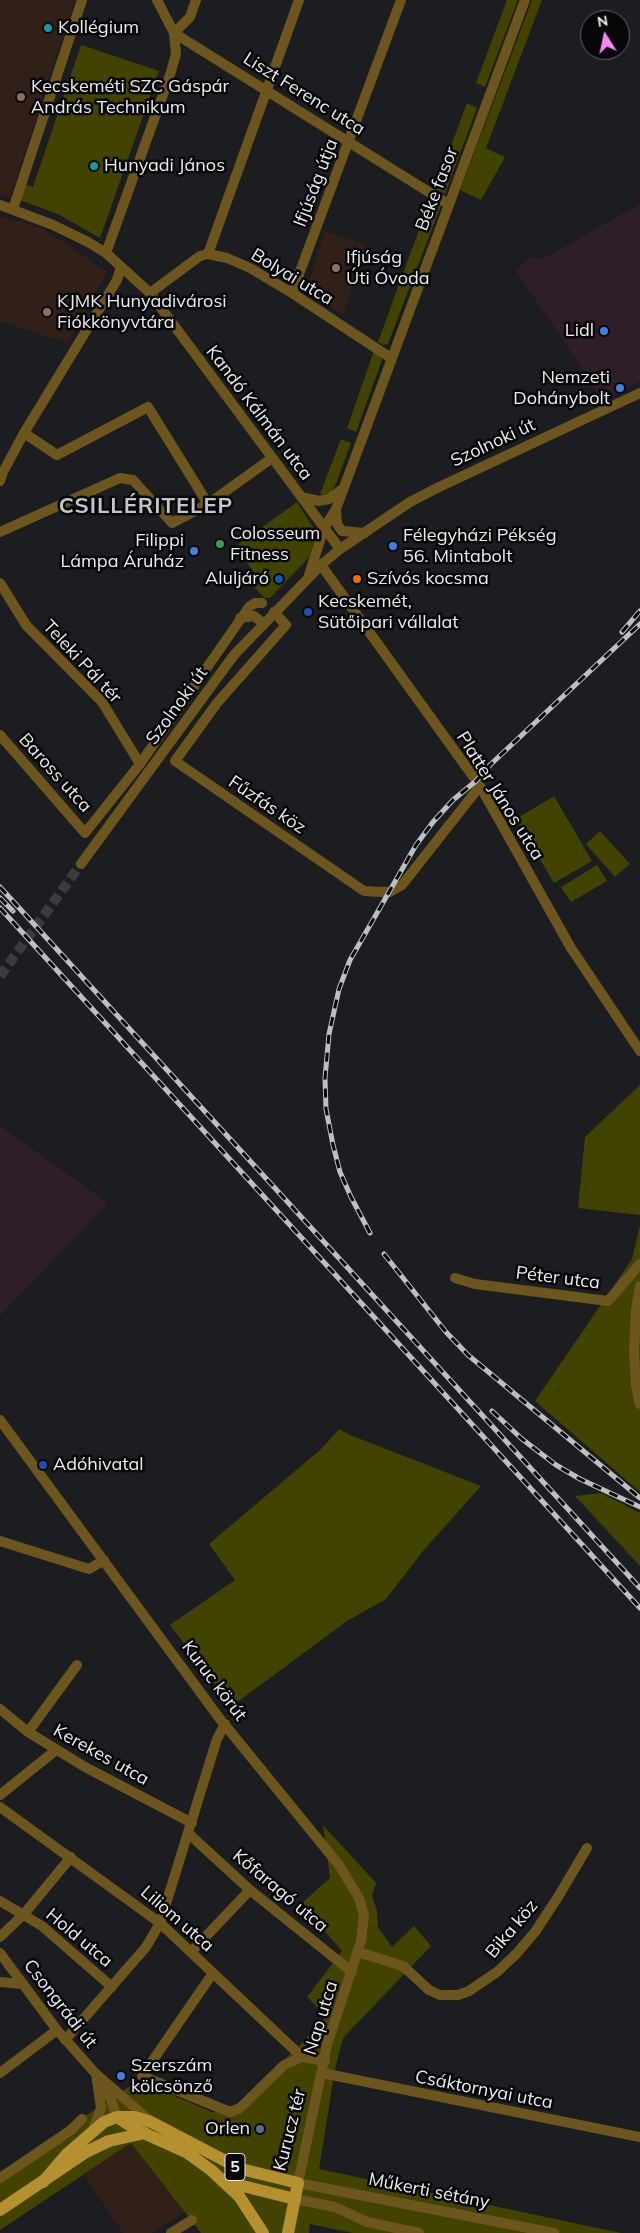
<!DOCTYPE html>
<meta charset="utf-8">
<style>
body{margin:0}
#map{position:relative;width:640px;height:2233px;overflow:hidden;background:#1c1d21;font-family:Mulish,sans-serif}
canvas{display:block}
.north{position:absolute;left:580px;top:10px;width:50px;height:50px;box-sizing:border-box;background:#070709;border:1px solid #626365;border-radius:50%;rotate:350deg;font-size:14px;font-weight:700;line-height:20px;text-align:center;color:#ebecef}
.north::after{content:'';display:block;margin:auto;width:18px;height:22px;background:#f589ef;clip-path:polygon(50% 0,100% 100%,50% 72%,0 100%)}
</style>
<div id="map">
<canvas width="640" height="2233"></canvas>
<div class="north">N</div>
</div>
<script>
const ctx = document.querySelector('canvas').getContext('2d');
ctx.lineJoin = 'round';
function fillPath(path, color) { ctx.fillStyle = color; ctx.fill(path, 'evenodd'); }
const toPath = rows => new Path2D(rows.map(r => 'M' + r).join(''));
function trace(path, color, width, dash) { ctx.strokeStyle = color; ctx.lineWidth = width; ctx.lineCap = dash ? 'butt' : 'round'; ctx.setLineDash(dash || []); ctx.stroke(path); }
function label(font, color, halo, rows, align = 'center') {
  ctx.font = font + ' Mulish,sans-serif'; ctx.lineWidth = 5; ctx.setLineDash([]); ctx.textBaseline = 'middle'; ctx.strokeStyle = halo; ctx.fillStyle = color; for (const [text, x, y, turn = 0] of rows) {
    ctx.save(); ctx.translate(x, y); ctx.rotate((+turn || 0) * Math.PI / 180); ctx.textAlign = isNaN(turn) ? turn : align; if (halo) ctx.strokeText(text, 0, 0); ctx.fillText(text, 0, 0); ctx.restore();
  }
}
const commercial = toPath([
 [640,204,640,381,602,402,591,381,516,271,530,257,543,259],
 [0,1126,108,1203,0,1316]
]);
const education = toPath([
 [0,0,75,0,10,197,0,194],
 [0,216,43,229,83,255,107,272,67,343,0,321],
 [325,231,366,245,343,315,306,291],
 [131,2143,185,2212,151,2233,123,2233,84,2175]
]);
const green = toPath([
 [507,0,518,0,485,87,476,83],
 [532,0,542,0,486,148,505,157,481,200,460,190],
 [81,45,159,71,100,238,58,214,17,199,23,184,33,187],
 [467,103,477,108,445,194,435,189],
 [431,197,441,205,388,344,383,345,378,342],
 [374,351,380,355,382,360,356,432,347,428],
 [341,439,351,443,335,486,330,493,324,495,320,494],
 [297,502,314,529,314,542,309,557,300,567,270,598,265,598,254,587,259,579,235,547],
 [554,796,592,861,554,883,516,819],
 [600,831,630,864,615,877,586,844],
 [597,865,607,881,571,902,561,887],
 [640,1085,640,1215,578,1208,585,1137],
 [640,1225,640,1492,535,1401,632,1259],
 [339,1429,350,1435,481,1486,423,1551,386,1599,347,1621,232,1706,170,1625,235,1580,209,1544,320,1450],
 [601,1493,640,1513,640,1566,575,1496],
 [323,1825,376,1883,372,1895,377,1911,378,1927,392,1947,414,1926,431,1946,343,2038,335,2069,319,2169,621,2233,353,2233,310,2224,309,2233,201,2233,131,2143,0,2230,0,2173,130,2086,142,2082,212,2112,232,2110,301,2044,326,2016,307,1997,342,1951,301,1904,330,1878]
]);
const minorTunnel = toPath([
 [0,976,81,864]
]);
const minor = toPath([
 [157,0,174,33,448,204],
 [174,33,190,17,196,0],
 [0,205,53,225,88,242,106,253,150,293,340,549],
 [13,209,82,0],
 [106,253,170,75,176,54,174,33],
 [208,254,299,0],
 [150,293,200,256,208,254,227,258,250,268,292,293,391,358],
 [292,293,401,0],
 [24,433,57,455,148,407,208,504],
 [0,481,3,472,24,433,117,280,121,267],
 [301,497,319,501,329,499,341,490],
 [336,509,337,524,342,531,365,533],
 [0,532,120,478,133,480,172,523,208,504,272,458],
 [321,565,480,786,571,948,640,1051],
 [309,575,324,528,336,509,525,0],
 [0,583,26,625,102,702,140,764],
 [274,612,286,625,217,703,175,761,364,891,381,892,390,892,402,885,480,786],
 [240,618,254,616,263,623],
 [0,735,85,833,140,764,249,607,255,603,262,603],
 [81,864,234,655,321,565,340,549,410,502,437,488,640,393],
 [455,1278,475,1284,608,1301,640,1264],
 [640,1286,636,1310,634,1353,636,1386,640,1404],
 [0,1420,220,1719,339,1865,359,1898,364,1915,361,1941,327,2045,298,2183,554,2233],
 [0,1541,89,1569,104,1560],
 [0,1709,28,1732,85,1767,192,1823],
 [28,1732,77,1665],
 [0,1795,56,1750],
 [0,1807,160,1923,302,2057,325,2061],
 [189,1834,250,1890,352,1972],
 [0,1901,42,1926,112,1987],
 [0,1937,24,1914,71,1857],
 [191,1952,250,1890],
 [358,1952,403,1966,429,1990,440,1995,458,1995,469,1991,497,1972,517,1953,535,1932,558,1897,587,1848],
 [0,1953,57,2030,96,2074,148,2119],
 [213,1973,142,2076,230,2112,240,2108,284,2065,302,2057],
 [0,1982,21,1984],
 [65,2040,146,1947,160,1923,217,1739,225,1724],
 [0,2073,57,2030],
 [322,2073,640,2137],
 [100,2082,111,2100,117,2117],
 [93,2130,101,2108,96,2074],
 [0,2178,71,2130,82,2119],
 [295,2199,335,2207,367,2222,419,2233],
 [171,2233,192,2220]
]);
const major = toPath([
 [117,2117,137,2130,186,2152,211,2170,239,2196,263,2233],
 [226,2179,239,2185,295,2199],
 [43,2182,67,2154,104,2122,117,2117,135,2117,151,2122,241,2169,298,2183,288,2233],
 [0,2210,86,2152,109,2141,145,2133]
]);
const rail = toPath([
 [622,632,640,611],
 [0,887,640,1588],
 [0,898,13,911],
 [0,908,640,1608],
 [370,1233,351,1197,340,1172,333,1145,326,1109,325,1078,329,1034,339,989,350,960,416,845,433,822,453,800,476,781,490,765,640,624],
 [384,1254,446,1332,468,1355,640,1498],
 [492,1411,522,1439,556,1465,580,1479,640,1507]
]);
const markers = [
 [48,28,5,"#0f9aa8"],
 [21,97,5,"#8d6e63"],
 [94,166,5,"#0f9aa8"],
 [336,268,5,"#8d6e63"],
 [47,312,5,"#8d6e63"],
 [604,331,5,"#3f7fe0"],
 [620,388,5,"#3f7fe0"],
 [220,544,5,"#2e9e5b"],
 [393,546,5,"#3f7fe0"],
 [194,551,5,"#3f7fe0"],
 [279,579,5,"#1a4fb4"],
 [357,579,5,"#e8710a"],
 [308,612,5,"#1a4fb4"],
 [43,1465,5,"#1a4fb4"],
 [121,2076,5,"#3f7fe0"],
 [260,2129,5,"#5c6f8a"]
];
const shields = [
 [235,2167,20]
];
const shieldNames = [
 ["5",235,2167]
];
const poiNames = [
 ["Kollégium",58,28],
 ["Kecskeméti SZC Gáspár",31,87],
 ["András Technikum",31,108],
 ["Hunyadi János",104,166],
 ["Ifjúság",346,258],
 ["Úti Óvoda",346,279],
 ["KJMK Hunyadivárosi",57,302],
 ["Fiókkönyvtára",57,323],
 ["Lidl",594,331,"right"],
 ["Nemzeti",610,378,"right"],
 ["Dohánybolt",610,399,"right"],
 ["Colosseum",230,534],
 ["Fitness",230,555],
 ["Félegyházi Pékség",403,536],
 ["56. Mintabolt",403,557],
 ["Filippi",184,541,"right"],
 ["Lámpa Áruház",184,562,"right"],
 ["Aluljáró",269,579,"right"],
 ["Szívós kocsma",367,579],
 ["Kecskemét,",318,602],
 ["Sütőipari vállalat",318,623],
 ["Adóhivatal",53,1465],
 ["Szerszám",131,2066],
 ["kölcsönző",131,2087],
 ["Orlen",250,2129,"right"]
];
const streetNames = [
 ["Liszt Ferenc utca",304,94,32],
 ["Ifjúság útja",316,183,-69],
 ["Béke fasor",437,189,-69],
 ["Bolyai utca",292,277,31],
 ["Kandó Kálmán utca",259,413,53],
 ["Szolnoki út",493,443,-25],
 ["Teleki Pál tér",82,662,47],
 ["Szolnoki út",177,706,-54],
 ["Baross utca",55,773,48],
 ["Platter János utca",500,796,58],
 ["Fűzfás köz",267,805,34],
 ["Péter utca",558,1278,7],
 ["Kuruc körút",214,1681,53],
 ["Kerekes utca",101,1755,29],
 ["Kőfaragó utca",280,1891,40],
 ["Liliom utca",177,1919,41],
 ["Bika köz",512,1929,-50],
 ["Hold utca",79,1938,40],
 ["Csongrádi út",60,2004,52],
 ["Nap utca",321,2018,-73],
 ["Csáktornyai utca",484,2090,11],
 ["Kurucz tér",290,2130,-76],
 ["Műkerti sétány",429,2191,11]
];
const districtNames = [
 ["CSILLÉRITELEP",146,506]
];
fillPath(commercial, '#2f1e28');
fillPath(education, '#302017');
fillPath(green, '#424300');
trace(minorTunnel, '#3b3c40', 10, [10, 5]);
trace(minor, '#6c561d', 10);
trace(major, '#b5902f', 12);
trace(rail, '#bebfc2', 5);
trace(rail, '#070709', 3, [9]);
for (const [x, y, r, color] of markers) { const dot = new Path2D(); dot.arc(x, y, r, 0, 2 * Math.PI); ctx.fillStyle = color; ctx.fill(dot); trace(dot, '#070709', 2); }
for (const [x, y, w] of shields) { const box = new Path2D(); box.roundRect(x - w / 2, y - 13.5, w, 27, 4); ctx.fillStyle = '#070709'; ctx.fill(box); trace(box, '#ebecef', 1); }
label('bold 16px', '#ebecef', null, shieldNames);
label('18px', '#ebecef', '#070709', poiNames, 'left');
label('18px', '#ebecef', '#070709', streetNames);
ctx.letterSpacing = '1px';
label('bold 22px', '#c4c6cb', '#070709', districtNames);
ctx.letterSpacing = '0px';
</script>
